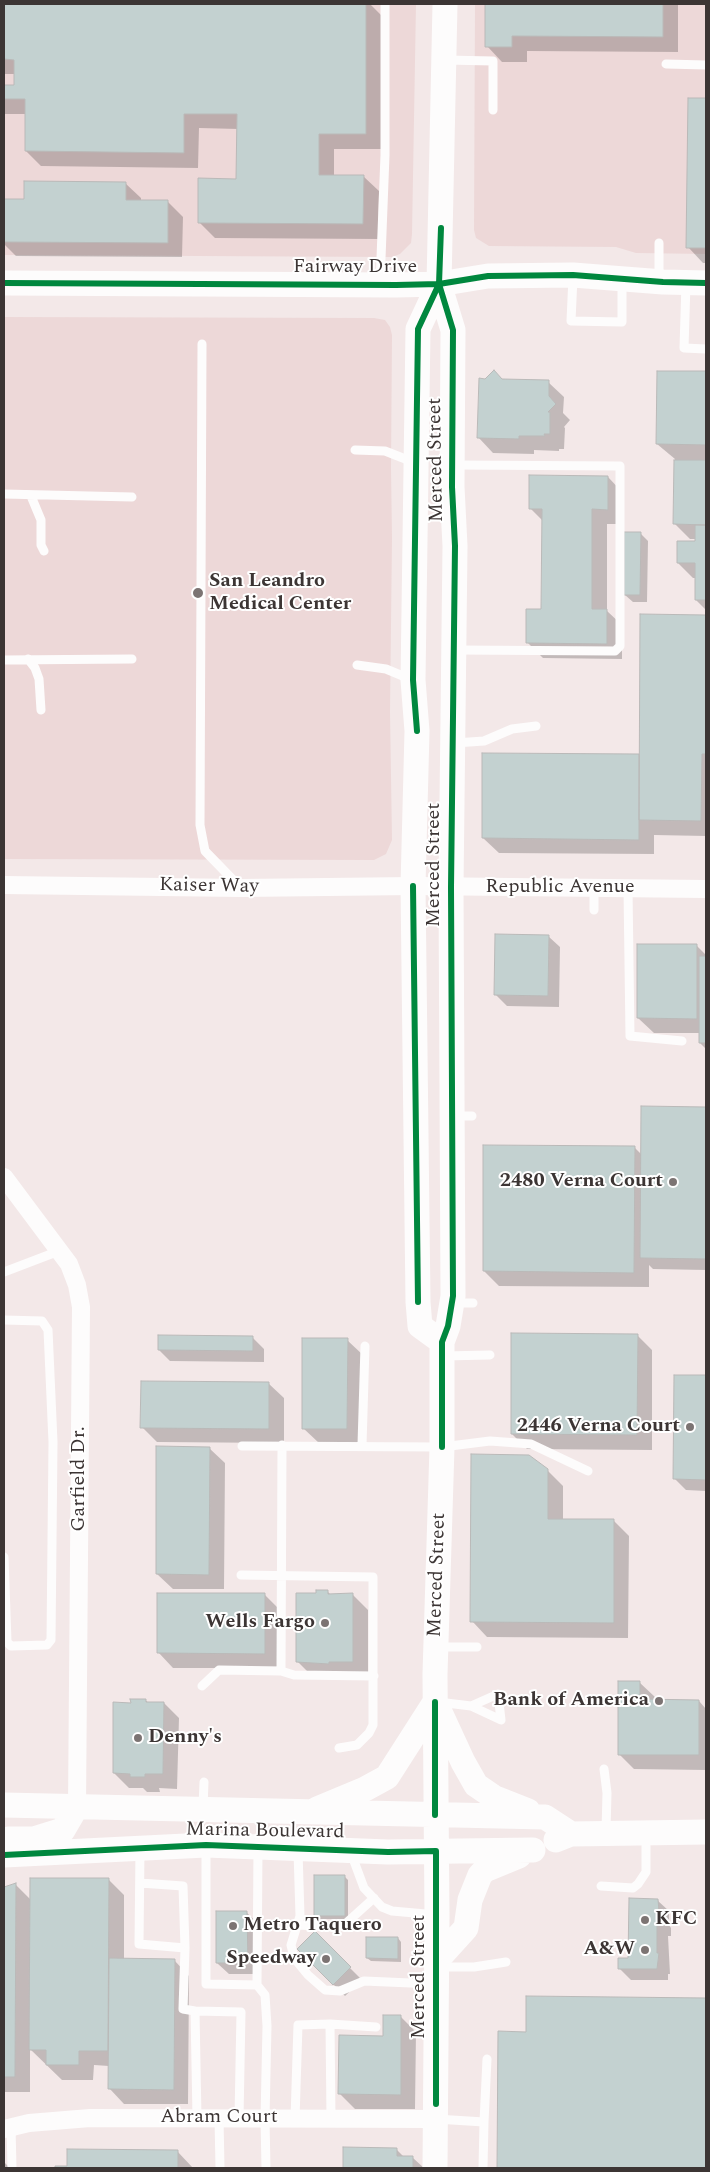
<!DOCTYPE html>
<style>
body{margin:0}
#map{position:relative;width:710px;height:2172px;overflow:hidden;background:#f3e8e8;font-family:Spectral,serif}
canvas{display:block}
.frame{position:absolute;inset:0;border:5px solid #3c3534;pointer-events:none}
</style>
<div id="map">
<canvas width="710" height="2172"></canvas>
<div class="frame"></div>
</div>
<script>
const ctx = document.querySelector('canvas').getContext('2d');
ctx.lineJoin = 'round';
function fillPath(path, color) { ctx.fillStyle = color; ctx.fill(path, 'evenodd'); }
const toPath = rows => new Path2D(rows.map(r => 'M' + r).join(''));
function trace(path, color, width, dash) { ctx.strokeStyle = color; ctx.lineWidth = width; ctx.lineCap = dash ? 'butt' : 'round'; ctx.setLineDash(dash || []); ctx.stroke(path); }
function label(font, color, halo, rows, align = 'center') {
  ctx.font = font + ' Spectral,serif'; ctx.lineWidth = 4; ctx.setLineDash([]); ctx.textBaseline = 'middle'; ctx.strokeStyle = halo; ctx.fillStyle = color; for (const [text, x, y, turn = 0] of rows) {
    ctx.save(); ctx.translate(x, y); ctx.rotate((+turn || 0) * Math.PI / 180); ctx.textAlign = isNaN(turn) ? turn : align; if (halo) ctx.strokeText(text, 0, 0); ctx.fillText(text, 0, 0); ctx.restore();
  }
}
const built = toPath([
 [4,4,416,4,412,234,411,243,400,254,392,257,4,255],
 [475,4,706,4,706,254,636,253,616,247,489,246,476,238,474,230],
 [4,317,374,318,385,320,390,327,392,335,391,468,392,538,390,712,392,840,386,854,374,860,4,859]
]);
const shadow = toPath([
 [4,4,370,4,381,15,381,149,334,149,334,176,363,176,379,191,378,239,215,238,200,223,238,180,238,129,199,128,198,168,41,166,26,151,26,114,4,114,4,86,15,86,15,74,4,74],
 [487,4,690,4,690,5,678,5,678,52,527,51,527,62,502,62,487,46],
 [689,99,706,100,706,263,703,263,688,247],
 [125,183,141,198,141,201,167,201,183,217,182,257,16,256,4,244,4,200,25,200],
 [706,372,706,610,696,600,696,578,693,578,678,563,696,542,696,539,690,539,675,524,675,459,657,444,658,373],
 [503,380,548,382,564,397,563,413,570,420,564,427,565,428,564,449,559,449,559,451,534,450,534,454,493,453,478,437],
 [608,477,623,493,623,524,607,524,607,611,622,625,622,659,543,658,528,643,543,610,543,521,530,508],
 [640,533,648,541,647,602,633,602,625,595],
 [641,616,706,616,706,836,654,835,654,854,499,853,483,838,484,754,641,756],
 [548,936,560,947,559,1007,507,1006,496,995],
 [697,946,706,955,706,1049,700,1043,700,1033,654,1033,638,1018],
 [642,1107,706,1108,706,1270,653,1269,649,1265,649,1287,499,1286,484,1271,634,1147,642,1155],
 [637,1335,652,1350,652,1450,527,1449,512,1434],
 [252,1337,264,1349,264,1362,170,1361,159,1350],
 [347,1340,363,1355,362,1444,319,1443,303,1428],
 [675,1376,706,1376,706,1491,686,1490,675,1479],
 [268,1383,284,1398,284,1443,157,1442,142,1427],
 [209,1448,225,1463,224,1589,173,1589,157,1574],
 [547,1470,563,1486,563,1520,613,1520,629,1536,628,1638,487,1637,472,1621],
 [327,1591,331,1595,352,1594,368,1610,368,1677,313,1677,297,1661,317,1595],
 [265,1595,280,1610,280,1668,173,1668,158,1652],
 [639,1682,655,1697,655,1701,699,1701,706,1709,706,1770,634,1769,619,1754],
 [145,1700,149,1703,164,1703,179,1718,177,1789,159,1788,160,1792,147,1792,143,1788,129,1788,114,1773,132,1704],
 [344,1876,348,1880,348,1919,319,1919,316,1916],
 [109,1880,124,1895,124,1960,174,1960,189,1976,188,2104,124,2104,109,2088,109,2066,94,2065,93,2080,62,2080,30,2049,30,2092,4,2092,4,1888,16,1885,31,1900],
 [657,1900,669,1911,669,1925,671,1928,671,1936,668,1936,670,1974,668,1974,668,1980,631,1980,619,1968,630,1959],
 [247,1913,259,1924,259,1974,229,1974,217,1963],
 [315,1933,362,1980,345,1996,298,1949],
 [398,1938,401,1942,401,1962,371,1961,367,1958],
 [528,1998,706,2000,706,2168,498,2168,500,2033,527,2033],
 [401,2017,416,2032,415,2109,355,2109,339,2093],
 [345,2148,396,2149,404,2157,413,2158,424,2168,344,2168],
 [177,2151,193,2168,56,2168,56,2167,69,2167],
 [4,2162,10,2168,4,2168]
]);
const building = toPath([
 [4,4,366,4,366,134,319,134,319,175,364,175,363,224,198,223,198,178,236,179,237,114,184,114,184,153,25,151,25,99,4,99,4,85,14,85,14,60,4,59,4,4],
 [485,4,663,4,663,37,512,36,512,47,485,47,485,4],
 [688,98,706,98,706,248,686,248,688,98],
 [24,181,126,182,126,200,168,200,168,243,4,242,4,199,24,199,24,181],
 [494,370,502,379,549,380,549,396,556,404,548,412,550,412,550,434,544,434,545,436,519,436,519,439,477,438,479,378,485,379,494,370],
 [657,371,706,371,706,445,656,444,657,371],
 [674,460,706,460,706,525,673,524,674,460],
 [529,475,608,476,608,510,592,509,592,609,607,609,607,644,526,643,526,609,541,609,542,509,529,509,529,475],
 [695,525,706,525,706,600,695,600,695,563,677,563,677,541,695,541,695,525],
 [624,532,641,532,640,595,624,595,624,532],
 [640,614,706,615,706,754,702,754,701,821,639,820,640,614],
 [482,753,639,754,639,840,482,838,482,753],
 [495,934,549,935,548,996,494,995,495,934],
 [637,944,697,944,697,1019,637,1018,637,944],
 [699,956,706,956,706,1043,699,1043,699,956],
 [641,1106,706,1107,706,1259,640,1258,641,1106],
 [483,1145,635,1146,634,1273,483,1271,483,1145],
 [511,1333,638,1334,637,1435,511,1434,511,1333],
 [158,1335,253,1336,253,1351,158,1350,158,1335],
 [302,1338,348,1338,347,1429,302,1429,302,1338],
 [674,1375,706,1375,706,1480,673,1479,674,1375],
 [141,1381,269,1382,269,1429,140,1428,141,1381],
 [156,1446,210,1447,209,1575,156,1574,156,1446],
 [471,1454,529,1455,548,1469,548,1519,614,1519,614,1623,470,1622,471,1454],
 [316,1590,328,1590,328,1594,353,1593,353,1662,329,1662,329,1664,296,1662,296,1593,316,1593,316,1590],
 [157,1593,265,1593,265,1654,157,1653,157,1593],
 [618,1681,640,1681,640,1699,699,1700,699,1755,618,1755,618,1681],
 [130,1699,146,1699,146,1702,164,1702,163,1774,145,1774,145,1777,130,1777,130,1774,113,1773,113,1702,131,1703,130,1699],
 [314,1875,345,1875,345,1916,314,1916,314,1875],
 [30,1878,109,1878,108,2051,79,2051,79,2065,46,2065,46,2050,29,2050,30,1878],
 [16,1883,15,2077,4,2077,4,1887,16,1883],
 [629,1898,658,1899,660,1925,657,1925,657,1953,659,1953,657,1969,618,1969,618,1958,628,1958,629,1898],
 [216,1911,247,1911,248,1963,216,1963,216,1911],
 [315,1931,351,1967,333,1985,297,1949,315,1931],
 [366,1937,398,1937,398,1959,366,1958,366,1937],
 [109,1958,175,1959,174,2090,108,2089,109,1958],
 [526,1996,706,1998,706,2168,497,2168,498,2031,526,2032,526,1996],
 [383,2015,401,2015,401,2095,338,2094,339,2035,383,2036,383,2015],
 [343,2147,397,2148,397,2156,413,2156,413,2168,343,2168,343,2147],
 [67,2149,178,2150,178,2168,55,2168,55,2166,67,2166,67,2149]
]);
const lane = toPath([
 [445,60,493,61,493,110],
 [666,64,706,65],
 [573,277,571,321,622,322,622,281],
 [659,280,659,243],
 [686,283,684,348,706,349],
 [380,284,385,155,385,4],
 [202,344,200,825,205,851,239,886],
 [355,450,385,451,413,462],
 [455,465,620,466,620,646,615,651,456,650],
 [4,494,132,497],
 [31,496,41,520,41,545,44,551],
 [28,659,35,668,39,679,41,710],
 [4,660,132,659],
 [357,665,386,669,410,679],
 [455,743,484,741,512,729,536,726],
 [594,888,594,910],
 [628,889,630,1036,682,1041],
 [452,1116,472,1116],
 [4,1272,59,1251],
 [453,1303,473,1303],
 [4,1320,42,1321,48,1330,53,1442,51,1640,47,1645,11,1646,7,1642,4,1557],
 [443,1356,490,1355],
 [362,1445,365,1346],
 [242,1446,442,1447,490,1441,531,1444,588,1471],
 [241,1575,373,1577,373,1725,369,1733,357,1745,339,1748],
 [438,1647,477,1647],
 [281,1671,282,1445],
 [202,1686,219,1670,281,1671,294,1675,374,1676],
 [438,1702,471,1706,501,1720,498,1694,471,1706],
 [604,1769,607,1793,606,1831],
 [203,1807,204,1782],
 [206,1845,206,1984,257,1985],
 [258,1848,257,1985,265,1995,267,2026,265,2119,266,2168],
 [140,1849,139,1944,185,1948,183,2009,195,2011],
 [298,1851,300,1916,291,1945,294,1958,308,1975,325,1990,340,1991,364,1981,434,1984],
 [351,1853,364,1888,382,1907,392,1911,437,1915],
 [140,1883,183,1886,185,1948],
 [601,1886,633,1888,638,1884,646,1872,646,1835],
 [299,1925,332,1927,344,1925,374,1898],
 [437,1967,474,1967,506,1962],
 [330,2024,376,2027],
 [197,2118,195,2011,241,2012,239,2118],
 [219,2118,220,2168],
 [295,2119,298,2025,330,2024,331,2119],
 [436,2119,484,2122,483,2168],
 [484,2122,487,2059],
 [11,2127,12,2168]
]);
const street = toPath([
 [4,885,241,888,413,886,706,889],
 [4,1177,69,1264,77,1285,81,1307,77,1806],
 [4,2129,29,2123,90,2118,436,2119]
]);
const secondary = toPath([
 [4,283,396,285,439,284,488,276,573,275,663,282,706,283],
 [439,284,418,329,413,680,417,731,413,886,418,1302,420,1326,442,1342],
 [439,1710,463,1762,476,1785,495,1798,528,1811],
 [4,1805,545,1817,571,1834],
 [317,1809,365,1789,387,1777,435,1702],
 [8,1839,34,1839,63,1830,77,1806],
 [556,1840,571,1834,706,1832],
 [4,1855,206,1845,388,1852,533,1850],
 [437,1960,466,1928,470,1900,480,1875,485,1870,519,1856],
 [435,2168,437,1915,435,1674,442,1447,442,1342,448,1326,453,1296,451,887,455,546,452,487,453,330,439,284,445,4]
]);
const cycleway = toPath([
 [441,228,439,284,453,330,452,487,455,546,451,887,453,1296,448,1326,442,1342,442,1447],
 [4,283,396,285,439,284,488,276,573,275,663,282,706,283],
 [417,731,413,680,418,329,439,284],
 [413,886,418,1302],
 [435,1702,435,1815],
 [4,1855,206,1845,388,1852,436,1851,436,2104]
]);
const markers = [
 [198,593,6,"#7c7473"],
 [673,1182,5,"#7c7473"],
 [690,1427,5,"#7c7473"],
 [325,1623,5,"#7c7473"],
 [659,1701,5,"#7c7473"],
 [138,1738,5,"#7c7473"],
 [645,1920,5,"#7c7473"],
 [233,1926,5,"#7c7473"],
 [645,1950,5,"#7c7473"],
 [326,1959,5,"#7c7473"]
];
const streetNames = [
 ["Fairway Drive",355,268],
 ["Merced Street",437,460,-91],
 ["Merced Street",435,865,-90],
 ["Kaiser Way",209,887,1],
 ["Republic Avenue",560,888],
 ["Garfield Dr.",80,1479,-90],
 ["Merced Street",438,1575,-88],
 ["Marina Boulevard",265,1832,1],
 ["Merced Street",420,1977,-90],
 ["Abram Court",219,2118]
];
const poiNames = [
 ["San Leandro",209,582,"left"],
 ["Medical Center",209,605,"left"],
 ["2480 Verna Court",663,1182],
 ["2446 Verna Court",680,1427],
 ["Wells Fargo",315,1623],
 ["Bank of America",649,1701],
 ["Denny's",148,1738,"left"],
 ["KFC",655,1920,"left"],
 ["Metro Taquero",243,1926,"left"],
 ["A&W",635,1950],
 ["Speedway",316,1959]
];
fillPath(built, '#edd8d8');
fillPath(shadow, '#0003');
fillPath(building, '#c3d1d0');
trace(building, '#bab9b8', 1);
trace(lane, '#fdfcfc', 9);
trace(street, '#fdfcfc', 18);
trace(secondary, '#fdfcfc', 25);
trace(cycleway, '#00873e', 6);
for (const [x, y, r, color] of markers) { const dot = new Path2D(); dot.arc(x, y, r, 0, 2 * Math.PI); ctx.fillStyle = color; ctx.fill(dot); trace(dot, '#fff', 2); }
label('20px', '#3c3534', '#fff', streetNames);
label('bold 20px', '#3c3534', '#fff', poiNames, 'right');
</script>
